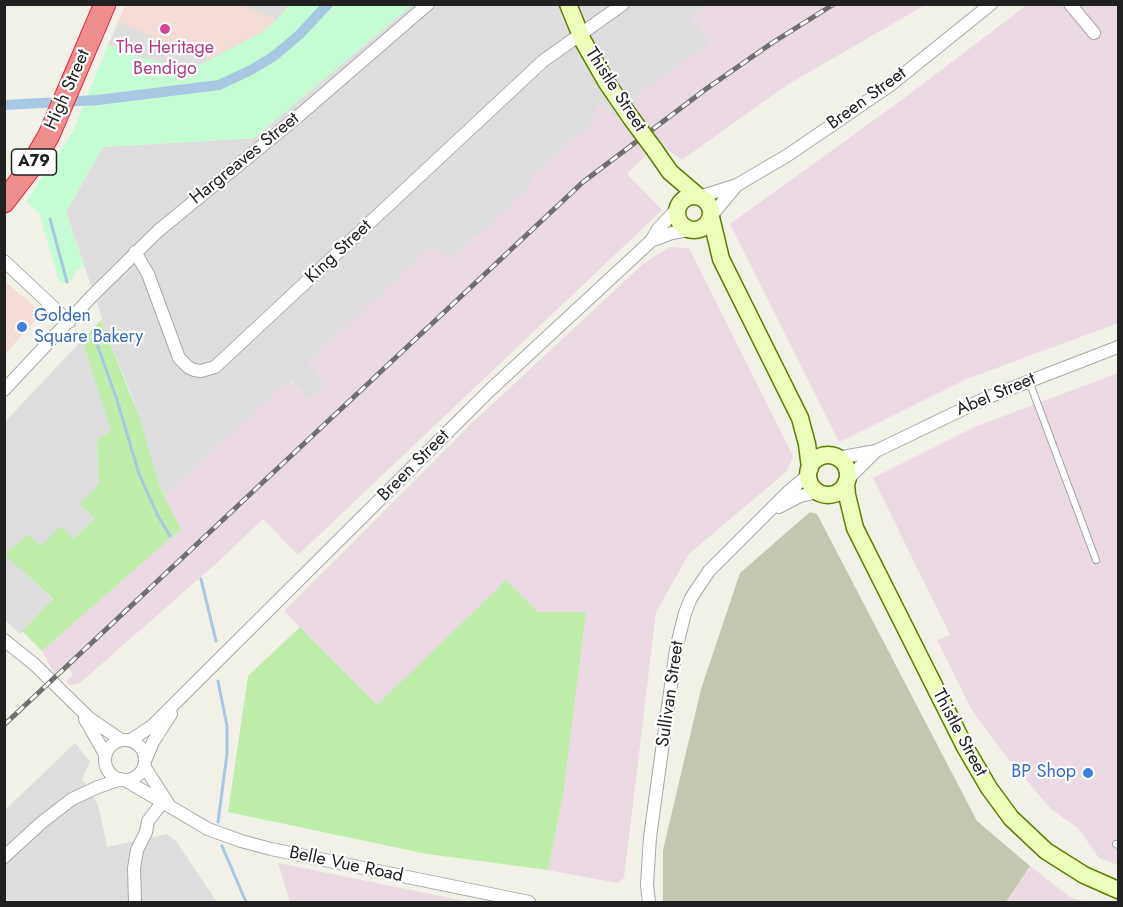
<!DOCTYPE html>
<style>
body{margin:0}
#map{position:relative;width:1123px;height:907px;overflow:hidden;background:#f2f1e8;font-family:Jost,sans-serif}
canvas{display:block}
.frame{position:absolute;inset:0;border:6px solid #212121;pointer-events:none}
</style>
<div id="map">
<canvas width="1123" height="907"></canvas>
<div class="frame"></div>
</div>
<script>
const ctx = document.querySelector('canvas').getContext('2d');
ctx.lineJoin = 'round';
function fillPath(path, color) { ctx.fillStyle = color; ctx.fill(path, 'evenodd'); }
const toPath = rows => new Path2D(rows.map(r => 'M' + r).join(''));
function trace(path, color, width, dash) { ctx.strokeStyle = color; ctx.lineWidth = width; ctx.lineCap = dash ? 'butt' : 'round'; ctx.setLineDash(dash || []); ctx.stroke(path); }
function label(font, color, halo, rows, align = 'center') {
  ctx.font = font + ' Jost,sans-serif'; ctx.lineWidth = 4.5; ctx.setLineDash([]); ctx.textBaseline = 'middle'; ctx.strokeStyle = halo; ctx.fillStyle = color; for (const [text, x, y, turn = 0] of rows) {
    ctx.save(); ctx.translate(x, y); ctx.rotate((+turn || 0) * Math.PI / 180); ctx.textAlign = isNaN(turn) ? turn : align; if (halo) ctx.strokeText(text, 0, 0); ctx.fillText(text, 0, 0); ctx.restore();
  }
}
const residential = toPath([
 [126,5,289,5,277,20,263,32,204,63,188,69,138,57,108,45],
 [412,5,709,5,691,17,712,42,636,116,625,124,599,105,592,123,532,177,533,184,479,235,448,260,433,246,308,363,327,384,309,401,290,380,165,496,159,485,132,396,101,320,102,318,66,212,103,147,254,138],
 [82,340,112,431,97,440,99,484,95,518,74,539,6,555,53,600,20,634,5,620,4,423],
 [75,743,90,762,82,779,98,804,107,847,167,834,176,841,217,902,5,902,5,810]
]);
const commercial = toPath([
 [126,4,241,5,277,20,263,32,208,59,118,22],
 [5,281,42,313,5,354]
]);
const industrial = toPath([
 [709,5,925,5,787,85,682,160,660,144,648,153,627,174,662,210,298,555,263,519,219,561,80,683,70,685,66,681,73,675,65,664,54,673,42,651,181,529,165,496,289,380,309,401,327,384,308,363,433,245,448,260,479,235,532,184,532,177,592,123,599,104,625,124,636,116,635,96,712,42,691,17],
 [1027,5,1118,5,1118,323,967,379,839,442,730,224,899,102],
 [670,247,689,248,793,456,787,471,689,554,656,612,624,878,617,883,548,870,563,795,586,612,538,612,505,579,498,588,377,706,284,611,472,423,644,263],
 [1118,373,1118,865,1099,858,1078,828,1051,809,1005,755,971,709,937,640,950,635,873,478,977,426],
 [278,863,470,902,290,902],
 [1030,866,1070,897,1086,902,1006,902]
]);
const construction = toPath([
 [810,512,817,514,977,821,1030,866,1006,902,663,902,663,850,701,689,740,573]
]);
const grass = toPath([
 [101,320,140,419,159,485,181,529,42,651,22,631,53,599,5,555,28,534,41,546,61,526,74,539,95,518,80,504,99,484,97,440,111,431,82,340],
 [505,579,538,612,586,612,563,795,548,870,427,854,228,812,248,676,300,627,377,705,498,588]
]);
const park = toPath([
 [289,5,412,5,254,138,103,147,66,212,84,266,75,271,73,279,63,283,59,281,39,213,26,202,72,133,108,45,138,57,188,69,204,63,263,32,277,20]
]);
const stream = toPath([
 [50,219,67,282],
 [93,333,117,400,139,474,158,516,170,536],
 [201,579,216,641],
 [218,681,227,726,227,754,218,822],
 [222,846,246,902]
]);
const canal = toPath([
 [4,105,98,100,219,85,251,70,274,56,299,35,328,4]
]);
const lane = toPath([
 [1029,381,1096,560],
 [1116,844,1118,845]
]);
const street = toPath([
 [1070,4,1094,33],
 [699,197,737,185,788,155,889,86,991,4],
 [712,215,737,185],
 [651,241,672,233,688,230],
 [135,252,148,274,179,358,188,367,194,370,201,371,215,367,543,61,623,4],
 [4,261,69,322],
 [4,390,91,297,158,231,302,113,428,4],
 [837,458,876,451,986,398,1118,347],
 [847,480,875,452],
 [779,507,800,496,818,492],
 [4,640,34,664,89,718,121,740],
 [85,719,105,754],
 '105 760a20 20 0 1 1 40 0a20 20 0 1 1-40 0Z',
 [131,740,152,726,489,391,651,241,658,229,677,209],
 [145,761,153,742,171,714],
 [144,766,169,805],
 [125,780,208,829,241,841,271,849,529,902],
 [4,857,41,823,72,799,98,787,121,779],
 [135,902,134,868,137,850,146,832,148,821,165,799],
 [649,902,647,885,650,837,676,649,685,613,691,598,709,571,788,492,808,475]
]);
const secondary = toPath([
 [568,4,583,41,607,83,631,118],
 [654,149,670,172,698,196],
 '677 213a17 17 0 1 1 34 0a17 17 0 1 1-34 0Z',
 [711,217,721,259,800,418,807,444,810,468],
 '808 475a20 20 0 1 1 40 0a20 20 0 1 1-40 0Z',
 [846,483,847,495,855,528,965,747,989,788,1011,818,1046,851,1084,875,1118,890]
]);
const highway = toPath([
 [4,202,30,168,49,135,105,4]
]);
const rail = toPath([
 [4,725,583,182,706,89,772,43,834,4]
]);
const secondaryBridge = toPath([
 [631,118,654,149]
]);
const markers = [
 [165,29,6,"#d1479c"],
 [22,327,6,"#3f7fe0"],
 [1088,773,6,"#3f7fe0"]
];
const shields = [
 [34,162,45]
];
const shieldNames = [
 ["A79",34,162]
];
const hotelNames = [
 ["The Heritage",165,49],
 ["Bendigo",165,70]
];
const streetNames = [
 ["High Street",68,90,-66],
 ["Thistle Street",615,90,57],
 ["Breen Street",867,99,-36],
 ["Hargreaves Street",245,159,-39],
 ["King Street",339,252,-43],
 ["Abel Street",996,395,-23],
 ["Breen Street",414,466,-45],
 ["Sullivan Street",671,694,-82],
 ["Thistle Street",959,733,62],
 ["Belle Vue Road",346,865,12]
];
const shopNames = [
 ["Golden",34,317],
 ["Square Bakery",34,338],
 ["BP Shop",1076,773,"right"]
];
fillPath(residential, '#dfdede');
fillPath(commercial, '#f3ddd6');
fillPath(industrial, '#ebd9e4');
fillPath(construction, '#c3c7b2');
fillPath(grass, '#bfeeab');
fillPath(park, '#c4fdd4');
trace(stream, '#a6c8e2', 3);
trace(canal, '#a6c8e2', 10);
trace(lane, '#a8a8a8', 8);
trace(street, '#a8a8a8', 14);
trace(secondary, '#598100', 19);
trace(highway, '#e61f3c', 23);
trace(lane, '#fff', 6);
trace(street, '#fff', 12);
trace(secondary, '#edfdba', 16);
trace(highway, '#ed8d8c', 21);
trace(rail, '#6f6f6f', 5);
trace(rail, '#fff', 3, [9]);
trace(secondaryBridge, '#598100', 19, []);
trace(secondaryBridge, '#edfdba', 16);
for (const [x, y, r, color] of markers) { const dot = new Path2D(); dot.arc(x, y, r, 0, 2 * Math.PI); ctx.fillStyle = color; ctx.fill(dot); trace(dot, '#fff', 2); }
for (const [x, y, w] of shields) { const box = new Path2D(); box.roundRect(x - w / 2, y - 13, w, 26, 4.5); ctx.fillStyle = '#fff'; ctx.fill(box); trace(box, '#212121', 1.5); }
label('bold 16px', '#212121', null, shieldNames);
label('18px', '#b23c85', '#fff', hotelNames);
label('18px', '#212121', '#fff', streetNames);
label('18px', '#366cbe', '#fff', shopNames, 'left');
</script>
